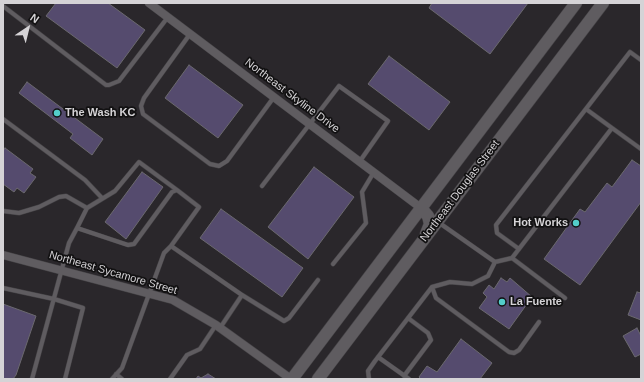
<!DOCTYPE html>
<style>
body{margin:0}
#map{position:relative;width:644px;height:382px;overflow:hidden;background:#2a272b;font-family:Arial,sans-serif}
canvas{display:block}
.frame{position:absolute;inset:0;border:4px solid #d5d3d6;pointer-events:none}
.north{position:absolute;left:8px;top:8px;width:40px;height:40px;-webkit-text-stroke:3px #121112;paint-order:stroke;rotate:35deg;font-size:11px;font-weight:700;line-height:16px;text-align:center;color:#d5d3d6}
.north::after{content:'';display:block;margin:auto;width:14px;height:18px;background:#d5d3d6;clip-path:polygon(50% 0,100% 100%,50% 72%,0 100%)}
</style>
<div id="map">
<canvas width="644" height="382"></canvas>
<div class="frame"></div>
<div class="north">N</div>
</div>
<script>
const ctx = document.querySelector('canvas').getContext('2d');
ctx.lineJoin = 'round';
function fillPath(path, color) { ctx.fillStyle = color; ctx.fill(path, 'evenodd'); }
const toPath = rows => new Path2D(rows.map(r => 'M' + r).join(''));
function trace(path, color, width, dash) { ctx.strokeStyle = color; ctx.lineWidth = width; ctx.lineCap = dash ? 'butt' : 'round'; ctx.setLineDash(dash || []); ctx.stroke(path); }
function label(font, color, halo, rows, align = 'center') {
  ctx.font = font + ' Arial,sans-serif'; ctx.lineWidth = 3.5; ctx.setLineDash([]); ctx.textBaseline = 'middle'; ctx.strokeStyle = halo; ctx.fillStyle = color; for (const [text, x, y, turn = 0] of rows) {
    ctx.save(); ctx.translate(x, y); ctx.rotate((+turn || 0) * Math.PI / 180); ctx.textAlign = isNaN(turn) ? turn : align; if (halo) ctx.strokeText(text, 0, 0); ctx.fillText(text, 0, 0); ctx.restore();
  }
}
const building = toPath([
 [56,3,108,3,145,30,117,68,46,16,56,3],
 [432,3,528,3,490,54,429,8,432,3],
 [389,56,450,102,429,130,368,84,389,56],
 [189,65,243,105,218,138,165,98,189,65],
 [27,82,103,139,92,155,70,138,73,134,19,93,27,82],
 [5,148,33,169,30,173,36,177,24,193,17,188,14,192,3,184,3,151,5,148],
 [632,160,641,166,641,202,580,285,544,259,580,209,585,212,607,183,612,187,632,160],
 [314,167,354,197,308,259,268,227,314,167],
 [142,172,163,187,126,239,105,222,142,172],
 [221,209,303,268,282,297,200,238,221,209],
 [501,278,507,282,510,278,532,297,509,329,479,308,487,297,483,293,489,285,494,289,501,278],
 [637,292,641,293,641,320,628,315,637,292],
 [3,304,36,316,16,375,13,379,3,379,3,304],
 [637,328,641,336,641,354,635,357,623,336,637,328],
 [461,339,492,363,480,379,421,379,419,377,427,366,437,372,461,339],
 [208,374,216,379,196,379,198,376,201,378,208,374]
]);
const lane = toPath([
 [3,6,106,85,109,85,119,81,168,17],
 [190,34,144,98,141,106,143,114,210,164,219,166,227,161,274,97],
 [586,109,612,128],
 [3,119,85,180,102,198],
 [262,186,339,86,388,121,360,161],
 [3,211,19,213,39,207,59,197,66,196,87,208],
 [438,222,495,262],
 [77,228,87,208,115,191,139,162,177,190],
 [519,249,497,233,496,225,630,52,641,60],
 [512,258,565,298],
 [333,264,366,223,362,192,374,172],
 [432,287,436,298,509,352,514,353,519,350,539,322],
 [3,288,54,299,83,308,65,379],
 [220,328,242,295,284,321,289,318,318,280],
 [378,357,409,379],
 [116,374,122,379],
 [404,376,431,340,428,333,408,318],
 [32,379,69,243,77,228,128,245,134,244,172,192,177,190,199,207,171,246],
 [112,379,122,368,164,253,171,246,242,295],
 [170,379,187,355,200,349,216,325],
 [369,379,368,371,375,361,432,287,450,282,472,284,488,276,495,262,512,258,612,128,641,149]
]);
const street = toPath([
 [149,3,421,208],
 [3,255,173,300,216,325,291,379]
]);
const secondary = toPath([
 [421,208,428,216,430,224,426,234],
 [292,379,576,3],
 [318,379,603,3]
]);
const markers = [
 [57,113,4,"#53cdca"],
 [576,223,4,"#53cdca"],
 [502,302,4,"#53cdca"]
];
const streetNames = [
 ["Northeast Skyline Drive",292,96,37],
 ["Northeast Douglas Street",460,191,-53],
 ["Northeast Sycamore Street",113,273,16]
];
const poiNames = [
 ["The Wash KC",65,113],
 ["Hot Works",568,223,"right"],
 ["La Fuente",510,302]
];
fillPath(building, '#554b6e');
trace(building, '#6b696e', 1);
trace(lane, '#454346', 5);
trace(street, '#454346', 9);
trace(secondary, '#454346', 13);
trace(lane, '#5f5c60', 4);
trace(street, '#5f5c60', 8);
trace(secondary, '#5f5c60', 12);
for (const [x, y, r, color] of markers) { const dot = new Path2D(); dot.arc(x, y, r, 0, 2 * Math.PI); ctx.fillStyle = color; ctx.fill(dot); trace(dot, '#121112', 1.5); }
label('11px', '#d5d3d6', '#121112', streetNames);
label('bold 11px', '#d5d3d6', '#121112', poiNames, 'left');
</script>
